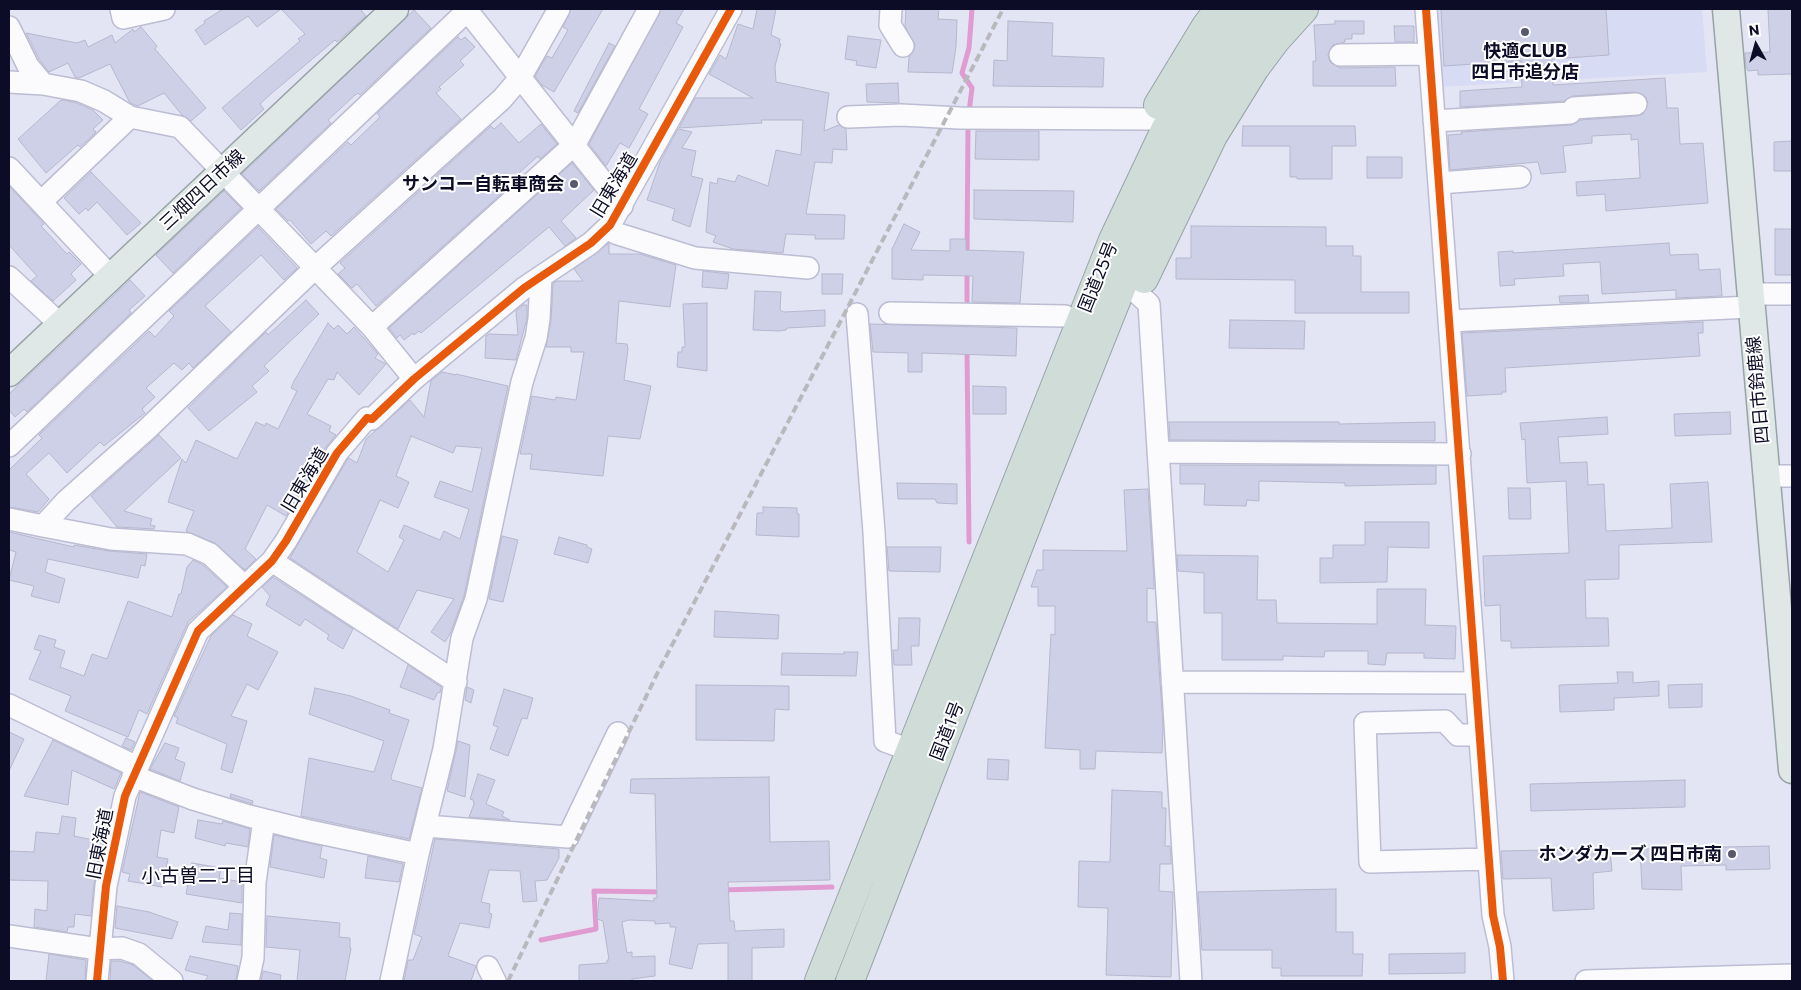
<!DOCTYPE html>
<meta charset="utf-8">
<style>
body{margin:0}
#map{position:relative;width:1801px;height:990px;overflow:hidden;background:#e3e5f5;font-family:Commissioner,sans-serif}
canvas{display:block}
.frame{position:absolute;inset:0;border:10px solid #0c0c26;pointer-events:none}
.north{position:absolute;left:1731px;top:20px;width:50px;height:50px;-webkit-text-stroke:4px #fff;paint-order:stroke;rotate:353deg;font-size:14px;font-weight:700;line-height:20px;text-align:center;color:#0c0c26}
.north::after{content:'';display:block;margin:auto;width:18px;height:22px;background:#0c0c26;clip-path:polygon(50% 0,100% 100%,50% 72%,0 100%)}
</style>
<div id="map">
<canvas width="1801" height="990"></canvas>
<div class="frame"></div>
<div class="north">N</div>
</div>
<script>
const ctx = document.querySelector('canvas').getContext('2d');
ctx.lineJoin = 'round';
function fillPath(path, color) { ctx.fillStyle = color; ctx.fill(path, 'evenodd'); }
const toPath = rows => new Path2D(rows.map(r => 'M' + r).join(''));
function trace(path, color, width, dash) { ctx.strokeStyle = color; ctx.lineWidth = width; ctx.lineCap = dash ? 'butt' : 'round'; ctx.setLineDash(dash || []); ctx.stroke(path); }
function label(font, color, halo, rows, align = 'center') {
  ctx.font = font + ' Commissioner,"Noto Sans JP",sans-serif'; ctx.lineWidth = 4; ctx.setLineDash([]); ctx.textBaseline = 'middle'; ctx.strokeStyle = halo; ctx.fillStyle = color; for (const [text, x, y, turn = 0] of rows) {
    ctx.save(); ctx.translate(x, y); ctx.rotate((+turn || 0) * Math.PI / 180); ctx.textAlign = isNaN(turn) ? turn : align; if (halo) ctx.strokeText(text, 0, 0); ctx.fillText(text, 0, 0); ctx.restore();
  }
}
const built = toPath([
 [1434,9,1702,9,1707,72,1439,87]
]);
const stream = toPath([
 [969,112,972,88,962,73,969,48,972,9],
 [967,255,968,128],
 [967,271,967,301],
 [967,348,969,542],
 [722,890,832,887],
 [541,940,596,929,594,891,664,892]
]);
const building = toPath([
 [223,9,360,9,366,16,337,42,335,40,272,93,260,104,264,109,241,130,222,108,300,41,298,39,305,34,281,9,257,27,248,16,205,45,195,30,205,23,204,21,223,9],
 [571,9,603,9,554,92,542,85,535,76,547,56,552,58,568,30,563,27,571,9],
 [661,9,684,9,676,23,683,27,639,109,648,114,629,148,620,143,606,166,589,144,661,9],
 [757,9,776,9,771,35,780,39,779,43,781,44,775,66,776,82,829,93,824,131,839,125,846,129,847,150,833,149,832,163,815,162,806,214,845,215,844,239,815,239,815,235,786,234,783,253,733,249,713,242,716,236,706,232,710,182,717,184,718,178,735,182,738,175,768,186,776,150,801,155,803,120,761,120,762,123,679,128,695,98,753,98,709,74,720,55,726,59,738,24,753,29,757,9],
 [906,9,939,9,938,19,957,20,956,47,952,73,908,72,909,57,915,46,905,26,906,9],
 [1441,9,1606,9,1609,55,1552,59,1553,85,1665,78,1667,108,1678,108,1680,144,1703,143,1708,203,1606,211,1605,194,1577,196,1576,182,1640,178,1638,139,1631,140,1631,134,1592,136,1592,143,1563,146,1566,172,1541,174,1538,162,1450,170,1448,135,1462,134,1461,132,1571,125,1580,120,1637,116,1643,114,1648,104,1646,97,1635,92,1573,96,1564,101,1460,107,1460,91,1522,87,1521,61,1444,66,1441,9],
 [1768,9,1792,9,1792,74,1758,75,1758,70,1748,71,1746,67,1745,53,1770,52,1768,9],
 [414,10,431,28,360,95,358,93,355,95,328,120,331,123,259,191,242,174,414,10],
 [1008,21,1053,23,1052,56,1104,58,1103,87,993,86,994,60,1007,61,1008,21],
 [1335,21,1364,21,1364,34,1352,34,1352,39,1345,39,1345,42,1333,45,1328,55,1330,62,1340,68,1395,67,1396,86,1313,86,1313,61,1316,61,1314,25,1335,24,1335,21],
 [1394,26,1414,26,1414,42,1395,42,1394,26],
 [141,27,157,46,155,49,206,108,191,121,182,115,164,93,138,106,130,103,110,64,79,78,75,77,68,63,49,72,39,59,26,33,77,43,85,40,88,47,112,35,115,43,133,29,134,32,141,27],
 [848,36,881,40,876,68,856,65,857,61,845,59,848,36],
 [458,37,461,40,465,37,475,47,460,61,464,65,439,87,441,89,436,93,461,119,331,236,326,231,311,244,290,220,288,221,276,209,348,142,351,145,380,117,377,113,458,37],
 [609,43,615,46,578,113,574,111,609,43],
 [898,83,899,103,867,102,866,84,898,83],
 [63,100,77,103,93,110,103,120,93,129,96,132,80,147,78,145,46,173,18,139,60,101,63,100],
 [501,123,519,143,541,124,557,144,540,159,538,156,508,183,510,186,376,306,357,284,352,288,338,274,345,268,340,263,491,126,494,129,501,123],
 [1243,126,1355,126,1356,146,1332,146,1332,179,1297,179,1297,177,1290,177,1290,146,1242,146,1243,126],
 [678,129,692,132,682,148,696,151,691,176,703,179,690,227,672,220,675,209,647,200,660,162,678,129],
 [976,131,1039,131,1039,160,975,159,976,131],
 [1792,141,1792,171,1774,171,1774,142,1792,141],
 [1367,157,1402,157,1402,178,1367,178,1367,157],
 [572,163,594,190,561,221,576,238,565,246,549,227,421,333,419,331,414,335,413,333,404,340,400,335,397,338,389,328,572,163],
 [91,172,141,223,127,235,97,202,88,211,86,208,79,214,64,198,91,172],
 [9,186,44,224,41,226,67,254,69,252,81,264,71,274,76,280,53,301,31,281,37,276,9,245,9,186],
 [974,190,1074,191,1073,222,974,219,974,190],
 [224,191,241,208,173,273,156,255,224,191],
 [904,224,920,232,911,250,950,251,950,239,966,239,966,250,1024,252,1020,303,972,302,973,276,923,275,923,280,892,279,892,249,904,224],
 [1191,226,1326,227,1326,246,1353,246,1353,256,1361,256,1361,292,1409,292,1409,313,1295,313,1295,280,1176,279,1176,258,1191,258,1191,226],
 [258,227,297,268,284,280,261,255,205,306,231,332,193,368,189,363,182,370,174,363,146,388,155,397,142,409,145,413,104,446,100,442,67,473,49,453,26,474,49,499,38,512,9,507,9,470,42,438,39,435,149,331,155,337,174,316,169,311,258,227],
 [1775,229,1792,229,1792,275,1775,275,1775,229],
 [609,243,609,254,640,254,676,265,670,307,619,301,616,343,627,344,628,349,624,380,651,386,640,439,608,436,603,476,530,469,532,454,520,454,532,396,555,400,556,397,576,400,584,352,571,352,571,347,546,347,551,321,553,283,557,281,583,281,574,269,609,243],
 [1669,243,1670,255,1698,254,1699,270,1720,269,1722,296,1676,298,1676,290,1602,294,1600,262,1563,264,1564,276,1514,279,1515,285,1500,286,1498,252,1513,251,1513,253,1669,243],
 [703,271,729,274,727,289,702,287,703,271],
 [822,274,843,274,842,294,822,294,822,274],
 [130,280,145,296,129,310,131,313,27,412,24,409,15,417,9,410,9,394,130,280],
 [755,291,781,292,780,310,784,312,825,310,825,326,787,328,786,330,779,331,753,330,755,291],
 [1588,295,1589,302,1560,303,1559,296,1588,295],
 [306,300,319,314,264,366,269,371,252,386,257,392,209,431,188,408,266,332,268,335,306,300],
 [707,303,707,371,677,367,678,352,682,352,682,347,685,347,683,304,707,303],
 [523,305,527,305,527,318,516,360,485,358,486,336,489,334,518,335,516,311,523,305],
 [1230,320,1305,321,1304,349,1229,348,1230,320],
 [1703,322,1703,333,1698,333,1700,356,1505,368,1506,392,1502,392,1502,394,1467,396,1462,333,1703,322],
 [328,323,334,329,338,325,347,334,354,327,378,354,375,358,386,364,359,395,337,372,334,380,328,379,307,414,331,426,329,431,336,435,326,447,286,516,267,505,245,549,256,559,245,570,215,543,186,531,194,511,168,502,182,459,186,463,196,440,237,459,256,422,265,426,266,423,278,429,297,391,291,388,294,381,328,323],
 [870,324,1017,328,1016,356,922,353,922,372,908,372,908,353,873,352,870,324],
 [442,372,456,375,456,374,508,386,464,596,450,634,445,642,431,632,454,599,417,590,398,629,290,558,347,460,349,458,357,463,366,439,410,400,424,417,431,381,442,372],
 [411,436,453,453,456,446,482,448,472,492,440,481,434,497,469,509,460,539,444,531,440,540,404,525,399,537,404,540,388,572,357,552,380,500,398,508,409,482,396,476,411,436],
 [973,386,1006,387,1006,414,973,414,973,386],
 [1730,412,1731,434,1675,436,1674,414,1730,412],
 [1607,417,1608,434,1558,437,1560,463,1587,462,1588,485,1604,484,1606,531,1672,528,1670,484,1708,482,1712,542,1619,545,1619,579,1585,580,1586,618,1608,618,1609,646,1511,648,1511,641,1501,641,1500,605,1485,606,1483,556,1569,553,1566,481,1527,483,1525,439,1522,440,1520,423,1607,417],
 [1169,422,1339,422,1339,424,1435,422,1435,441,1170,440,1169,422],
 [159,435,181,458,124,511,152,519,150,525,155,526,154,529,117,527,91,496,159,435],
 [1180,465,1436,466,1436,484,1345,486,1345,483,1259,481,1259,501,1247,500,1246,506,1204,505,1205,484,1180,484,1180,465],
 [897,483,957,484,957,504,937,503,935,499,898,499,897,483],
 [1508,488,1530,488,1531,519,1509,519,1508,488],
 [1148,489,1154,581,1154,589,1147,588,1147,622,1156,622,1163,727,1162,753,1096,751,1095,769,1080,769,1080,750,1045,748,1051,634,1055,635,1055,606,1038,606,1038,587,1031,587,1037,570,1043,570,1043,550,1127,551,1124,490,1148,489],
 [763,507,797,508,797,514,799,514,799,537,756,535,757,513,763,513,763,507],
 [1365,522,1429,522,1429,548,1388,547,1387,582,1320,583,1320,558,1333,558,1333,545,1365,545,1365,522],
 [9,532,74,547,74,545,109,551,147,554,145,566,141,565,138,578,48,559,45,572,65,579,59,603,31,596,34,586,9,580,16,552,9,550,9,532],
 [502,536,518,540,503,602,489,599,502,536],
 [559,537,587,545,587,547,592,549,588,563,554,554,559,537],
 [887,547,941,547,940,572,889,571,887,547],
 [1177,555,1258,556,1257,600,1276,600,1277,623,1377,624,1377,589,1426,589,1425,625,1456,626,1455,659,1424,658,1424,653,1387,653,1385,665,1368,664,1368,651,1325,651,1324,657,1283,656,1283,660,1222,660,1222,613,1204,613,1204,573,1178,571,1177,555],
 [193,560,203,565,227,587,188,622,147,714,139,710,128,737,65,711,71,696,29,679,41,651,34,649,39,635,56,640,54,647,65,651,60,667,84,676,92,654,107,659,128,601,172,617,179,594,181,594,187,567,193,560],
 [273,577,353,629,343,649,327,639,329,635,305,619,300,626,266,605,270,596,262,587,273,577],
 [715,611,779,615,778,639,714,637,715,611],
 [233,615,252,624,247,636,278,652,258,690,247,684,231,716,247,721,232,773,221,769,227,744,176,723,178,718,174,716,211,636,233,615],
 [899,618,920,618,919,646,911,646,912,665,894,665,893,650,898,650,899,618],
 [844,652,858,652,856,676,781,675,782,653,844,654,844,652],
 [408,665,441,687,440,693,438,692,434,700,400,687,408,665],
 [1617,672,1633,672,1633,683,1659,681,1659,696,1614,698,1614,710,1560,712,1559,685,1618,683,1617,672],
 [1702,684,1702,707,1669,708,1668,685,1702,684],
 [696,685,789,686,789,710,775,709,774,741,696,740,696,685],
 [467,687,474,690,471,703,465,700,467,687],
 [315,688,351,696,390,710,389,713,409,720,391,777,392,780,422,788,409,839,301,816,309,758,374,772,384,741,309,714,315,688],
 [504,689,533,698,527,719,522,718,508,756,490,749,498,727,493,725,504,689],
 [9,732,24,739,9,771,9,732],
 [126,738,135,742,131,750,122,746,126,738],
 [53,740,121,773,114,789,72,770,68,805,24,796,53,740],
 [458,741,470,745,465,797,447,791,458,741],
 [165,743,179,748,175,759,185,763,180,781,150,769,165,743],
 [988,759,1009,760,1008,780,987,779,988,759],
 [478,774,495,780,486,804,504,812,502,816,510,820,469,817,474,804,473,800,470,799,478,774],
 [769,777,770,842,829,841,830,880,728,882,730,921,734,921,735,931,784,929,784,947,752,948,752,981,728,981,728,943,698,944,692,969,669,964,676,927,670,927,670,923,655,924,655,921,629,920,622,922,627,953,632,952,632,957,655,956,655,976,632,979,632,981,579,981,579,965,607,963,607,960,609,960,603,921,597,919,599,898,654,901,654,898,657,898,655,794,630,793,631,779,769,777],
 [1685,780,1685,807,1531,811,1530,784,1685,780],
 [1112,790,1162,792,1162,808,1166,808,1165,846,1170,846,1171,859,1171,864,1160,864,1159,891,1173,892,1171,977,1106,975,1108,908,1078,907,1079,861,1110,862,1112,790],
 [140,792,179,807,174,833,161,830,157,857,168,859,162,887,128,881,130,874,122,872,140,792],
 [231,794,253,801,252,804,230,797,231,794],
 [62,816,76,818,74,836,103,842,94,884,91,916,75,914,74,927,68,927,67,932,34,927,35,909,47,911,48,881,9,880,9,851,34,852,36,832,59,834,62,816],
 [198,820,222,824,223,821,250,829,248,847,226,843,225,846,195,838,198,820],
 [274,835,322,846,320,858,327,860,324,878,270,867,274,835],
 [435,839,559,849,559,858,547,880,535,881,537,901,523,902,520,871,489,870,481,902,490,904,489,913,492,914,489,928,460,923,448,956,476,966,471,981,404,981,408,960,413,960,422,937,414,934,435,839],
 [1769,846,1770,869,1726,870,1726,865,1681,866,1682,890,1642,889,1640,849,1769,846],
 [1590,849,1610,850,1612,871,1593,873,1594,909,1553,911,1551,878,1503,879,1501,851,1590,849],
 [368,856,403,864,399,882,365,878,368,856],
 [192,863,221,868,219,878,242,882,242,903,186,894,192,863],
 [1336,889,1336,932,1353,932,1353,954,1363,954,1362,976,1281,976,1281,968,1272,968,1272,950,1202,950,1198,892,1336,889],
 [117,906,149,912,178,922,172,939,115,928,117,906],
 [230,913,242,914,241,945,202,942,206,926,228,930,230,913],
 [267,916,340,923,339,937,350,938,350,948,351,948,345,981,297,981,300,950,266,947,267,916],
 [1465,953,1465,973,1389,974,1389,954,1465,953],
 [49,954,86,960,85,981,46,981,49,954],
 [190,956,238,966,236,981,205,981,208,976,185,970,190,956],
 [111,961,120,961,133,965,153,981,110,981,111,961],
 [263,971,281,975,280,981,261,981,263,971]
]);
const minor = toPath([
 [121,9,123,18,164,9],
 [466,9,622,206],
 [891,9,890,25,903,46],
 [1426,9,1493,915,1500,947,1503,981],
 [9,27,28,66,43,84],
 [1340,55,1428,54],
 [9,82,43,84,81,91,104,101,130,117,180,127,372,327,414,379],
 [848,117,901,115,960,118,1149,119],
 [1434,121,1570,113,1574,108,1636,104],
 [9,168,110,276],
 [1439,183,1520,177],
 [41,202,130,117],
 [610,225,615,233,695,258,808,268],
 [9,277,60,324],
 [1137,293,1149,304,1191,981],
 [1750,294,1792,294],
 [890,313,1065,316],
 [857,314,874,532,885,741,910,750],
 [1449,321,1751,307],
 [372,327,575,144,649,9],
 [9,446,468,10],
 [1158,452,1460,454],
 [1766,476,1792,476],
 [9,519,43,526,66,501,145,431,315,268,502,99,520,78,559,9],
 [43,526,111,539,187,544,210,554,245,587],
 [272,561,456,682],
 [1172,682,1476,683],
 [9,705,137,767],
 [1479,735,1458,735,1445,721,1365,723,1370,862,1489,859],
 [133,776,193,799,249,816,305,830,418,854],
 [426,826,568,837,618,733],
 [9,936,99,949,122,948,139,954,172,981],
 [488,967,495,981],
 [97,981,106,886,125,796,198,631,272,561,286,541,337,453,367,418,372,419,414,379,524,288,591,243,610,225,731,9],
 [248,981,253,958,255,882,264,820],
 [391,981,418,854,444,749,462,638,476,599,522,382,536,338,539,319,541,277],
 [1586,981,1792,975]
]);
const major = toPath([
 [1726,9,1792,770],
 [9,373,395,9]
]);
const highway = toPath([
 [1158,105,1206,26,1219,9],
 [1144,279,1213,136,1255,68,1276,40,1304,9],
 [819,981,1113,240,1166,128,1202,69,1248,9],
 [850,981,1044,481,1154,206,1205,112,1226,78,1278,9]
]);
const rail = toPath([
 [508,981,658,672,1003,9]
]);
const cycleway = toPath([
 [1426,9,1493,915,1500,947,1503,981],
 [97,981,106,886,125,796,198,631,272,561,286,541,337,453,367,418,372,419,414,379,524,288,591,243,610,225,731,9]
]);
const markers = [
 [1525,32,5,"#57586e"],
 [574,184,5,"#57586e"],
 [1732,854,5,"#57586e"]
];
const poiNames = [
 ["快適CLUB",1525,51,"center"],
 ["四日市追分店",1525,72,"center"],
 ["サンコー自転車商会",564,184],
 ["ホンダカーズ 四日市南",1722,854]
];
const streetNames = [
 ["旧東海道",614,185,-59],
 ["三畑四日市線",202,190,-43],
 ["国道25号",1098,277,-68],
 ["四日市鈴鹿線",1758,390,-95],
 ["旧東海道",305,480,-59],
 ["国道1号",947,731,-69],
 ["旧東海道",100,844,-79]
];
const neighbourhoodNames = [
 ["小古曽二丁目",198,876]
];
fillPath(built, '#d7dbf4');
trace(stream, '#e09cd0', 5);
fillPath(building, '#ced0e7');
trace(building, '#b6b7cc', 1);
trace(minor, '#bcbdd2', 24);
trace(major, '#97a4a6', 29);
trace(highway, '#97a4a6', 30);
trace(minor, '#fbfbfe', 21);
trace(major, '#e0e8e7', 26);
trace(highway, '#d0dcd8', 28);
trace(rail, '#b8b8bd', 4, [8, 4]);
trace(cycleway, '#e8590c', 8);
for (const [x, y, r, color] of markers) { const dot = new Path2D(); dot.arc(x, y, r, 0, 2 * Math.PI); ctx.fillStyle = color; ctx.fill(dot); trace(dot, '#fff', 2); }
label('bold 18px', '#0c0c26', '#fff', poiNames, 'right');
label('18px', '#0c0c26', '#fff', streetNames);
label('19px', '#0c0c26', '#fff', neighbourhoodNames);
</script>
